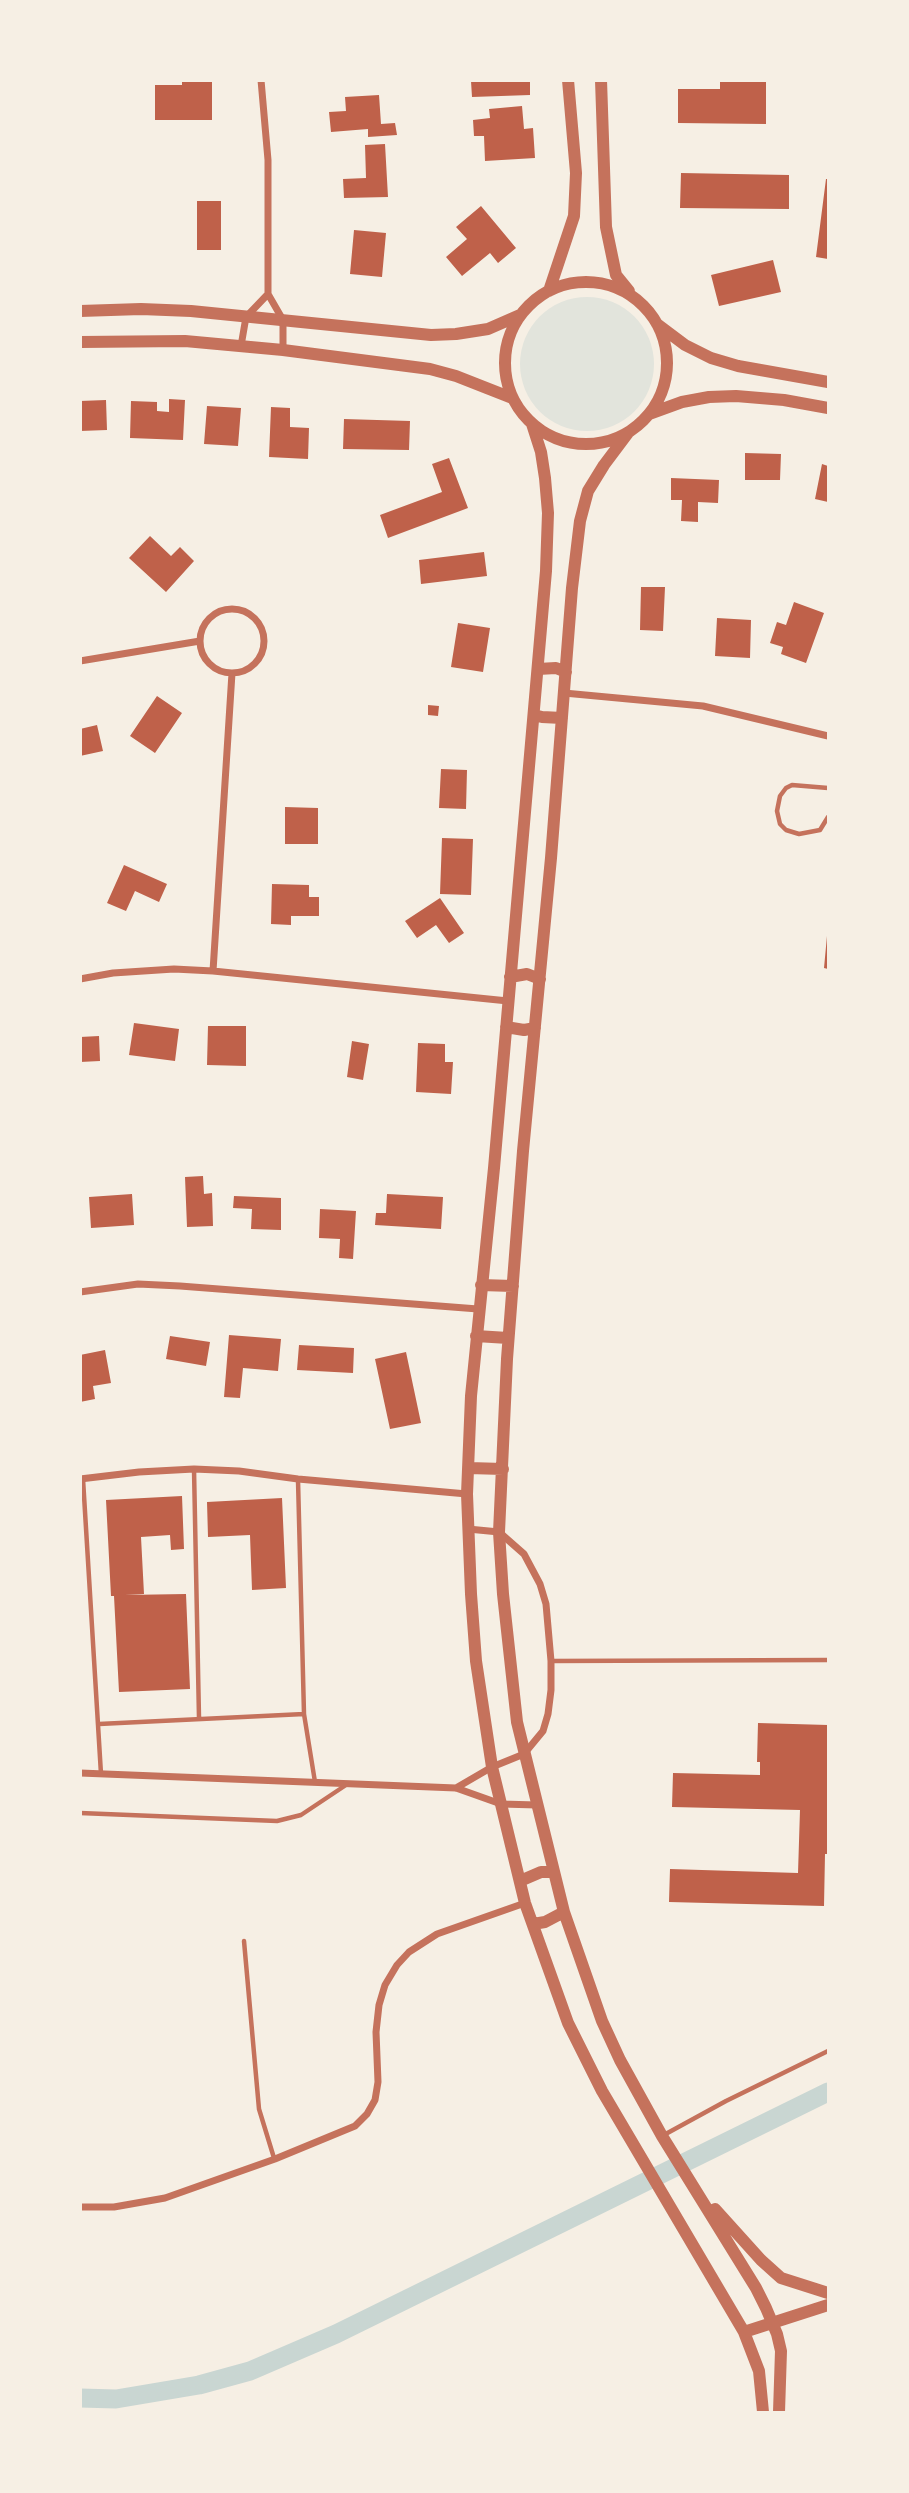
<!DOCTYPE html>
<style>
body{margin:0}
#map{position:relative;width:909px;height:2493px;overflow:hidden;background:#f6efe4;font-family:Inter,sans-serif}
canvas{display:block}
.frame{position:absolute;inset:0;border:82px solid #f6efe4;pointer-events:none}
</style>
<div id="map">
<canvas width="909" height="2493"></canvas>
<div class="frame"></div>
</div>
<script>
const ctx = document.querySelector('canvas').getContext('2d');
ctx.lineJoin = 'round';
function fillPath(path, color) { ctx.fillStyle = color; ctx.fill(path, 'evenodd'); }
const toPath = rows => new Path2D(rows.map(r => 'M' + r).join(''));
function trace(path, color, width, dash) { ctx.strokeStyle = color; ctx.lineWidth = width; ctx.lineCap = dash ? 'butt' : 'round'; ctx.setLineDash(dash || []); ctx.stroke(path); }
const green = toPath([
 '520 364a67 67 0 1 1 134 0a67 67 0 1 1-134 0Z'
]);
const canal = toPath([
 [80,2398,116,2399,199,2385,250,2371,336,2334,828,2092]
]);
const building = toPath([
 [182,80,212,80,212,120,155,120,155,85,182,85],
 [530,80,530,95,472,97,471,81],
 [720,80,766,80,766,124,678,123,678,89,720,89],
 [379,95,381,124,395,123,397,135,368,137,368,129,331,132,329,112,346,111,345,97],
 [522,106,524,129,533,128,535,158,485,161,484,136,474,136,473,120,490,118,489,109],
 [385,144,388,197,344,198,343,179,366,178,365,145],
 [681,173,789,175,789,209,680,208],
 [826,179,828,179,828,259,816,257],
 [197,201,221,201,221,250,197,250],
 [481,206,516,248,498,263,490,253,462,276,446,257,467,239,456,227],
 [354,230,386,233,382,277,350,274],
 [773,260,781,292,719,306,711,275],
 [169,399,185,400,183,440,130,438,131,401,157,402,157,411,169,412],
 [106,400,107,430,80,431,80,401],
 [207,406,241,408,238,446,204,444],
 [271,407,290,408,290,427,309,428,308,459,269,457],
 [344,419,410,421,409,450,343,449],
 [745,453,781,454,780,480,745,480],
 [449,458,468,508,388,538,380,515,442,492,432,464],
 [822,464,828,466,828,502,815,499],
 [671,478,719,480,718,503,698,502,698,522,681,521,682,500,671,500],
 [150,536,171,556,180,547,194,561,166,592,129,558],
 [484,552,487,576,421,584,419,560],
 [641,587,665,587,663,631,640,630],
 [794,602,824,613,806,663,781,654,783,647,770,643,777,622,786,625],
 [717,618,751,620,750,658,715,656],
 [458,623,490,628,483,672,451,667],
 [157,696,182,713,155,753,130,736],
 [428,705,439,706,438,716,428,715],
 [97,725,103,751,80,756,80,729],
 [441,769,467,770,466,809,439,808],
 [285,807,318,808,318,844,285,844],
 [442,838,473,839,471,895,440,894],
 [124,865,167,884,159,902,135,891,126,911,107,903],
 [272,884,309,885,309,897,319,897,319,916,291,916,291,925,271,924],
 [440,898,464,933,449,943,436,925,417,938,405,921],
 [827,936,828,936,828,969,824,968],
 [134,1023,179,1029,175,1061,129,1055],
 [208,1026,246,1026,246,1066,207,1065],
 [99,1036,100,1061,80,1062,80,1037],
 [352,1041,369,1044,363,1080,347,1077],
 [418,1043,445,1044,445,1062,453,1062,451,1094,416,1092],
 [203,1176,204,1194,212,1193,213,1226,187,1227,185,1177],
 [132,1194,134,1225,91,1228,89,1197],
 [387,1194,443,1197,441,1229,375,1225,376,1213,386,1213],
 [234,1196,281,1198,281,1230,251,1229,252,1209,233,1208],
 [320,1209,356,1211,353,1259,339,1258,340,1239,319,1238],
 [229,1335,281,1339,278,1371,243,1368,240,1398,224,1397],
 [170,1336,210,1342,206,1366,166,1359],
 [299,1345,354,1348,353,1373,297,1370],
 [105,1350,111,1383,93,1386,95,1399,80,1402,80,1355],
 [406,1352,421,1423,390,1429,375,1359],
 [182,1496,184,1549,171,1550,170,1535,141,1537,144,1594,125,1595,186,1594,190,1689,119,1692,114,1596,111,1596,106,1500],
 [282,1498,286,1588,252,1590,250,1535,208,1537,207,1502],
 [758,1723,828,1725,828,1854,825,1854,824,1906,669,1902,670,1869,798,1873,800,1810,672,1807,673,1773,760,1775,760,1762,757,1762]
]);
const service = toPath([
 [828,788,792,785,786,788,780,796,777,811,780,824,786,830,799,834,820,830,828,817],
 [194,1469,199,1718],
 [83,1479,101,1774],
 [298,1480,304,1714,315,1782],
 [551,1661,828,1660],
 [99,1724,304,1714],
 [80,1813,277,1821,301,1815,346,1785],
 [244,1941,259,2109,274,2158],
 [662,2136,726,2101,828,2051]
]);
const minor = toPath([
 [261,80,268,160,268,294,283,320,283,350],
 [241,346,246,317,268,294],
 '200 641a32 32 0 1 1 64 0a32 32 0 1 1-64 0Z',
 [80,661,200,641],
 [564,693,703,706,828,736],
 [213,971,232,673],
 [80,979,113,973,174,969,213,971,508,1001],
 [80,1292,138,1284,180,1286,478,1309],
 [80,1479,139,1472,194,1469,239,1471,298,1479,467,1494],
 [80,1773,456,1788,501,1804,537,1805],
 [456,1788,492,1767,524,1754,543,1731,548,1714,551,1690,551,1661,546,1604,540,1584,524,1554,499,1532,468,1529],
 [80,2207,114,2207,165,2198,275,2159,355,2126,367,2114,375,2100,378,2082,376,2032,379,2005,385,1985,397,1965,409,1952,437,1934,525,1903]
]);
const tertiary = toPath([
 [601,80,606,227,616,275,629,291],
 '505 363a81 81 0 1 1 162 0a81 81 0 1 1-162 0Z',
 [549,291,574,216,576,173,568,80],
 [80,311,141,309,191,311,431,335,456,334,488,329,520,315],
 [657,324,685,345,711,358,738,366,828,382],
 [80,342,185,341,283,350,430,369,456,376,512,398],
 [649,414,682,402,709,397,736,396,784,400,828,408],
 [532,424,541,452,545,478,548,513,546,571,494,1168,471,1396,467,1494,471,1594,476,1661,492,1767,525,1903,568,2023,602,2091,744,2332,759,2371,763,2412],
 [628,433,604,465,588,491,580,521,572,588,551,858,523,1151,507,1359,499,1532,503,1594,517,1722,564,1912,602,2021,620,2060,662,2136,756,2288,766,2308,777,2334,781,2351,779,2412],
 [538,669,556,668,566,672],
 [534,715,542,717,562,718],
 [510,977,527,974,540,979],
 [506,1027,524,1030,535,1028],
 [481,1285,513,1286],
 [476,1336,508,1338],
 [469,1468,503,1469],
 [520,1881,541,1872,552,1872],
 [533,1924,545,1922,564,1912],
 [715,2209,761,2260,781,2278,828,2293],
 [744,2332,828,2305]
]);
fillPath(green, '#e2e4dc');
trace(canal, '#c9d6d2', 19);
fillPath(building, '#bf614a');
trace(service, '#c5725c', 4.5);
trace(minor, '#c5725c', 7);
trace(tertiary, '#c5725c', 12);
</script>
